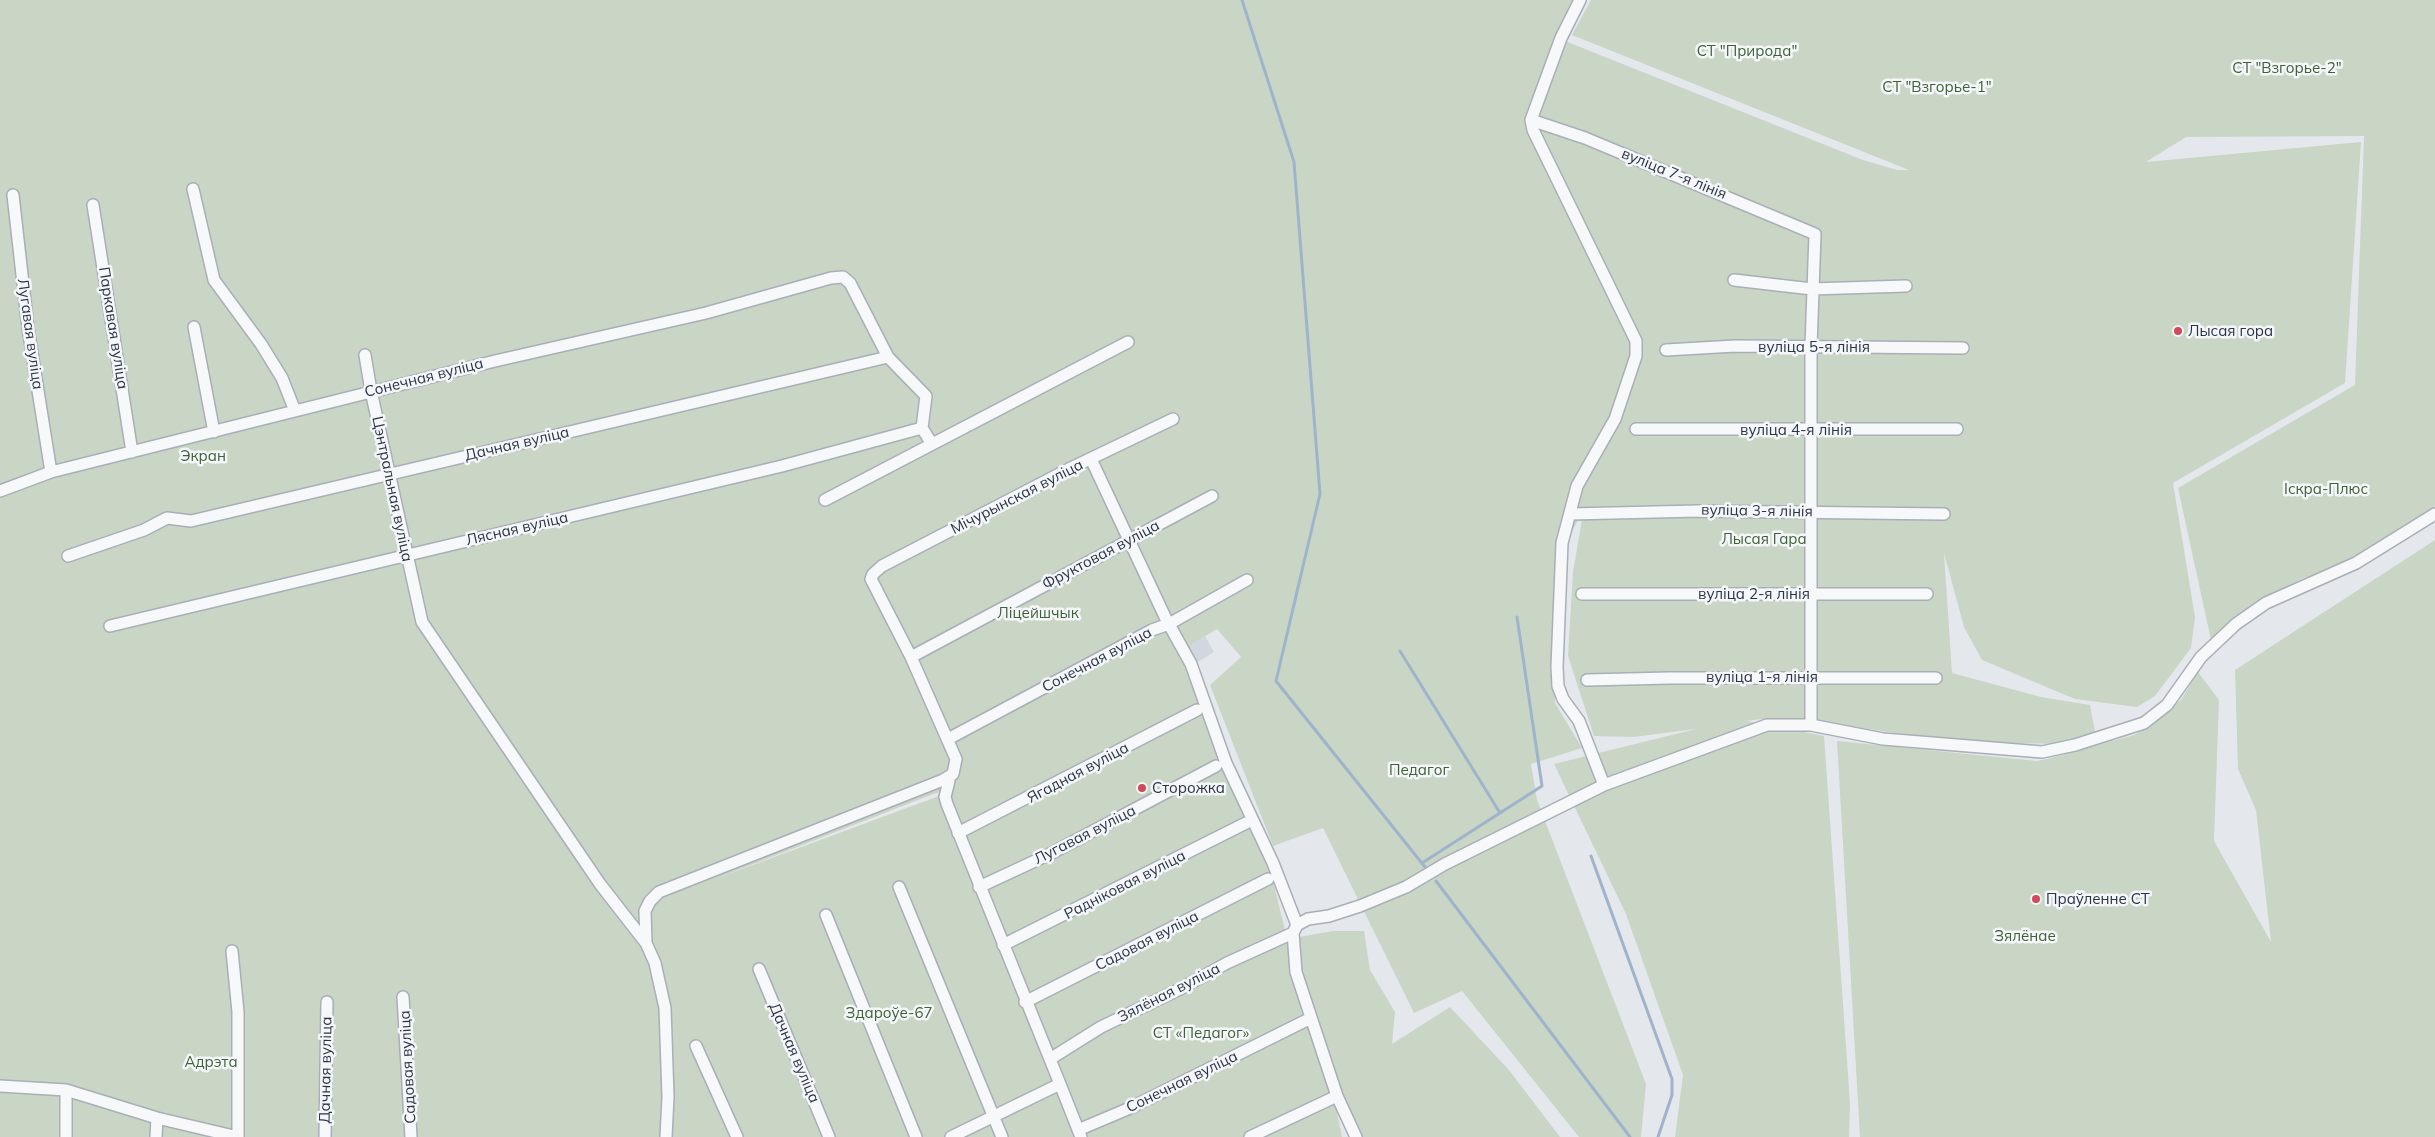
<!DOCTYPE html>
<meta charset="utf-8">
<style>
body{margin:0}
canvas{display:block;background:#e4e7ec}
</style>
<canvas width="2435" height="1137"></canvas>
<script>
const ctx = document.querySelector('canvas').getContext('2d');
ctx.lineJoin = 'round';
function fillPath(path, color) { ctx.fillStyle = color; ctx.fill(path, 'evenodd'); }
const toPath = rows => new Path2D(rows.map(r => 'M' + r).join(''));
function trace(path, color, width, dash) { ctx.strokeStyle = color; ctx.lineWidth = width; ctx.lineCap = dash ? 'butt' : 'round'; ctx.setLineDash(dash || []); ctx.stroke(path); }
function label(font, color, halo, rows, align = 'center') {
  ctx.font = font + ' Mulish,sans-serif'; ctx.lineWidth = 5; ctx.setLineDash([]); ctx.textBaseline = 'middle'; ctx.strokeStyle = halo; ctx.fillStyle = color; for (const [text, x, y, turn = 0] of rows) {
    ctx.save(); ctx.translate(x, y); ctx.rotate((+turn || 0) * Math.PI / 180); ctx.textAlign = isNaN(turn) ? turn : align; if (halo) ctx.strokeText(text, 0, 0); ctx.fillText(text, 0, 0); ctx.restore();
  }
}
const built = toPath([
 [1205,636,1214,652,1196,663,1190,645]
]);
const green = toPath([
 [0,0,1574,0,1555,37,1863,160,1897,170,1909,170,1572,35,1591,0,2435,0,2435,506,2367,551,2340,566,2303,578,2250,607,2211,640,2178,488,2355,385,2364,136,2186,137,2146,162,2361,142,2345,383,2173,483,2195,617,2191,648,2155,696,2137,707,2075,699,1982,660,1964,627,1944,553,1952,673,2041,697,2090,705,2095,732,2060,744,1960,742,1804,720,1760,719,1747,721,1824,736,1850,1103,1849,1137,1675,1137,1683,1075,1626,914,1554,764,1696,729,1633,737,1594,736,1568,656,1573,572,1584,508,1559,558,1555,703,1582,748,1531,764,1537,800,1646,1084,1641,1137,1579,1137,1462,991,1414,1013,1323,828,1273,846,1210,685,1241,657,1217,629,1190,645,1273,880,1024,1005,989,926,1023,1006,1273,881,1306,1016,1299,937,1333,931,1364,931,1370,970,1395,1012,1392,1044,1450,1007,1509,1070,1560,1137,1358,1137,1307,1021,1290,962,1305,1021,1335,1103,1342,1137,0,1137],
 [947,792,947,793,715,879,936,793],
 [2435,540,2435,1137,1860,1137,1837,741,2037,761,2047,759,2134,735,2147,728,2181,700,2198,672,2219,700,2214,841,2271,942,2256,810,2238,769,2235,670]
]);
const stream = toPath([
 [1242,0,1294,162,1320,494,1276,681,1425,867],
 [1400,651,1500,813],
 [1591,856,1672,1079,1672,1095,1658,1137],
 [1422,863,1542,786,1517,617],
 [1436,881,1630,1137]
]);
const street = toPath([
 [1580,0,1561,38,1531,120,1533,130,1636,341,1636,356,1615,419,1577,486,1562,543,1557,667,1558,686,1563,699,1579,721,1604,785],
 [1531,120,1585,138,1815,234,1811,347,1811,725],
 [193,189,214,280,261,344,282,378,295,411],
 [13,195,28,328,51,472],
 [93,205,132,452],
 [1734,280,1812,289,1906,286],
 [194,327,214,432],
 [1666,350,1735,346,1963,348],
 [365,355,371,391,422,622,600,884,646,943,655,963,665,1008,668,1097,666,1137],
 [888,357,926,396,922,428,932,444],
 [1636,429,1957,429],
 [1091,459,1166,619,1191,664,1226,763,1273,863,1297,925],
 [0,491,51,472,495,361,706,313,831,278,843,277,850,283,888,357,191,521,167,518,144,530,68,556],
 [825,500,1128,342],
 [1570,514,1698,511,1944,514],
 [1582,594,1927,594],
 [110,626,782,466,922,428],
 [911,657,1212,496],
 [1587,680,1669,678,1936,678],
 [948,739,1152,630,1169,624,1247,580],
 [958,833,1197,710],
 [899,887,1002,1137],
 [979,887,1050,854,1216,766],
 [826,915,916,1137],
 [646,943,645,911,650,901,659,892,943,780],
 [1003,945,1246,823],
 [232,951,238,1012,238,1137],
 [759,969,829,1137],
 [403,997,411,1137],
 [1025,1002,1268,879],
 [696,1046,737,1137],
 [1050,1059,1101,1027,1182,988,1227,963,1293,933],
 [1060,1084,1081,1137],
 [0,1086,66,1090,157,1118,238,1137],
 [1078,1130,1130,1108,1311,1018],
 [66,1137,66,1090],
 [156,1137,157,1118],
 [325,1137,327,1002],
 [951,1137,1060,1084,947,804,945,797,949,781,943,780,953,774,956,759,911,657,871,579,873,574,882,566,1071,468,1173,419],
 [1250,1137,1337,1096],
 [1356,1137,1337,1096,1296,972,1293,933,1297,925,1308,919,1329,916,1360,906,1406,887,1445,864,1604,785,1767,725,1811,725,1883,739,2042,752,2075,745,2144,723,2167,705,2201,657,2236,624,2266,603,2356,563,2435,514]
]);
const markers = [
 [2178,331,5,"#d1495b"],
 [1142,788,5,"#d1495b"],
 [2036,899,5,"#d1495b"]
];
const parkNames = [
 ["СТ \"Природа\"",1747,51],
 ["СТ \"Взгорье-2\"",2287,68],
 ["СТ \"Взгорье-1\"",1937,87],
 ["Экран",203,456],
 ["Іскра-Плюс",2326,489],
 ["Лысая Гара",1764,539],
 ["Ліцейшчык",1038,613],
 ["Педагог",1419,770],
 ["Зялёнае",2025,936],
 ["Здароўе-67",889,1013],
 ["СТ «Педагог»",1201,1033],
 ["Адрэта",211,1062]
];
const streetNames = [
 ["вуліца 7-я лінія",1674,174,22],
 ["Паркавая вуліца",113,328,81],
 ["Лугавая вуліца",30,334,82],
 ["вуліца 5-я лінія",1814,347],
 ["Сонечная вуліца",424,378,-14],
 ["вуліца 4-я лінія",1796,430],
 ["Дачная вуліца",517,444,-13],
 ["Цэнтральная вуліца",392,489,78],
 ["Мічурынская вуліца",1017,497,-27],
 ["вуліца 3-я лінія",1757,511,1],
 ["Лясная вуліца",517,529,-13],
 ["Фруктовая вуліца",1101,555,-28],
 ["вуліца 2-я лінія",1754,594],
 ["Сонечная вуліца",1097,660,-28],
 ["вуліца 1-я лінія",1762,677],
 ["Ягадная вуліца",1078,773,-28],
 ["Лугавая вуліца",1085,835,-27],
 ["Радніковая вуліца",1125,885,-27],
 ["Садовая вуліца",1147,941,-27],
 ["Зялёная вуліца",1169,993,-27],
 ["Дачная вуліца",794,1053,67],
 ["Садовая вуліца",408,1067,-93],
 ["Дачная вуліца",326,1070,-89],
 ["Сонечная вуліца",1182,1082,-26]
];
const poiNames = [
 ["Лысая гора",2188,331],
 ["Сторожка",1152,788],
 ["Праўленне СТ",2046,899]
];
fillPath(built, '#d2d6de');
fillPath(green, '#c9d6c5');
trace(stream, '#9fb4cc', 3);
trace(street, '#a9aeb7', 14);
trace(street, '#f7f8fa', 11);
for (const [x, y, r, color] of markers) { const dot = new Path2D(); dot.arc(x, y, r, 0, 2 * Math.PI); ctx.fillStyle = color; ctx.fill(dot); trace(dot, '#f4f6f9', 2); }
label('15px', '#3f6138', '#f4f6f9', parkNames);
label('15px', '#2b3445', '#f4f6f9', streetNames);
label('15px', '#2b3445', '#f4f6f9', poiNames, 'left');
</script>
